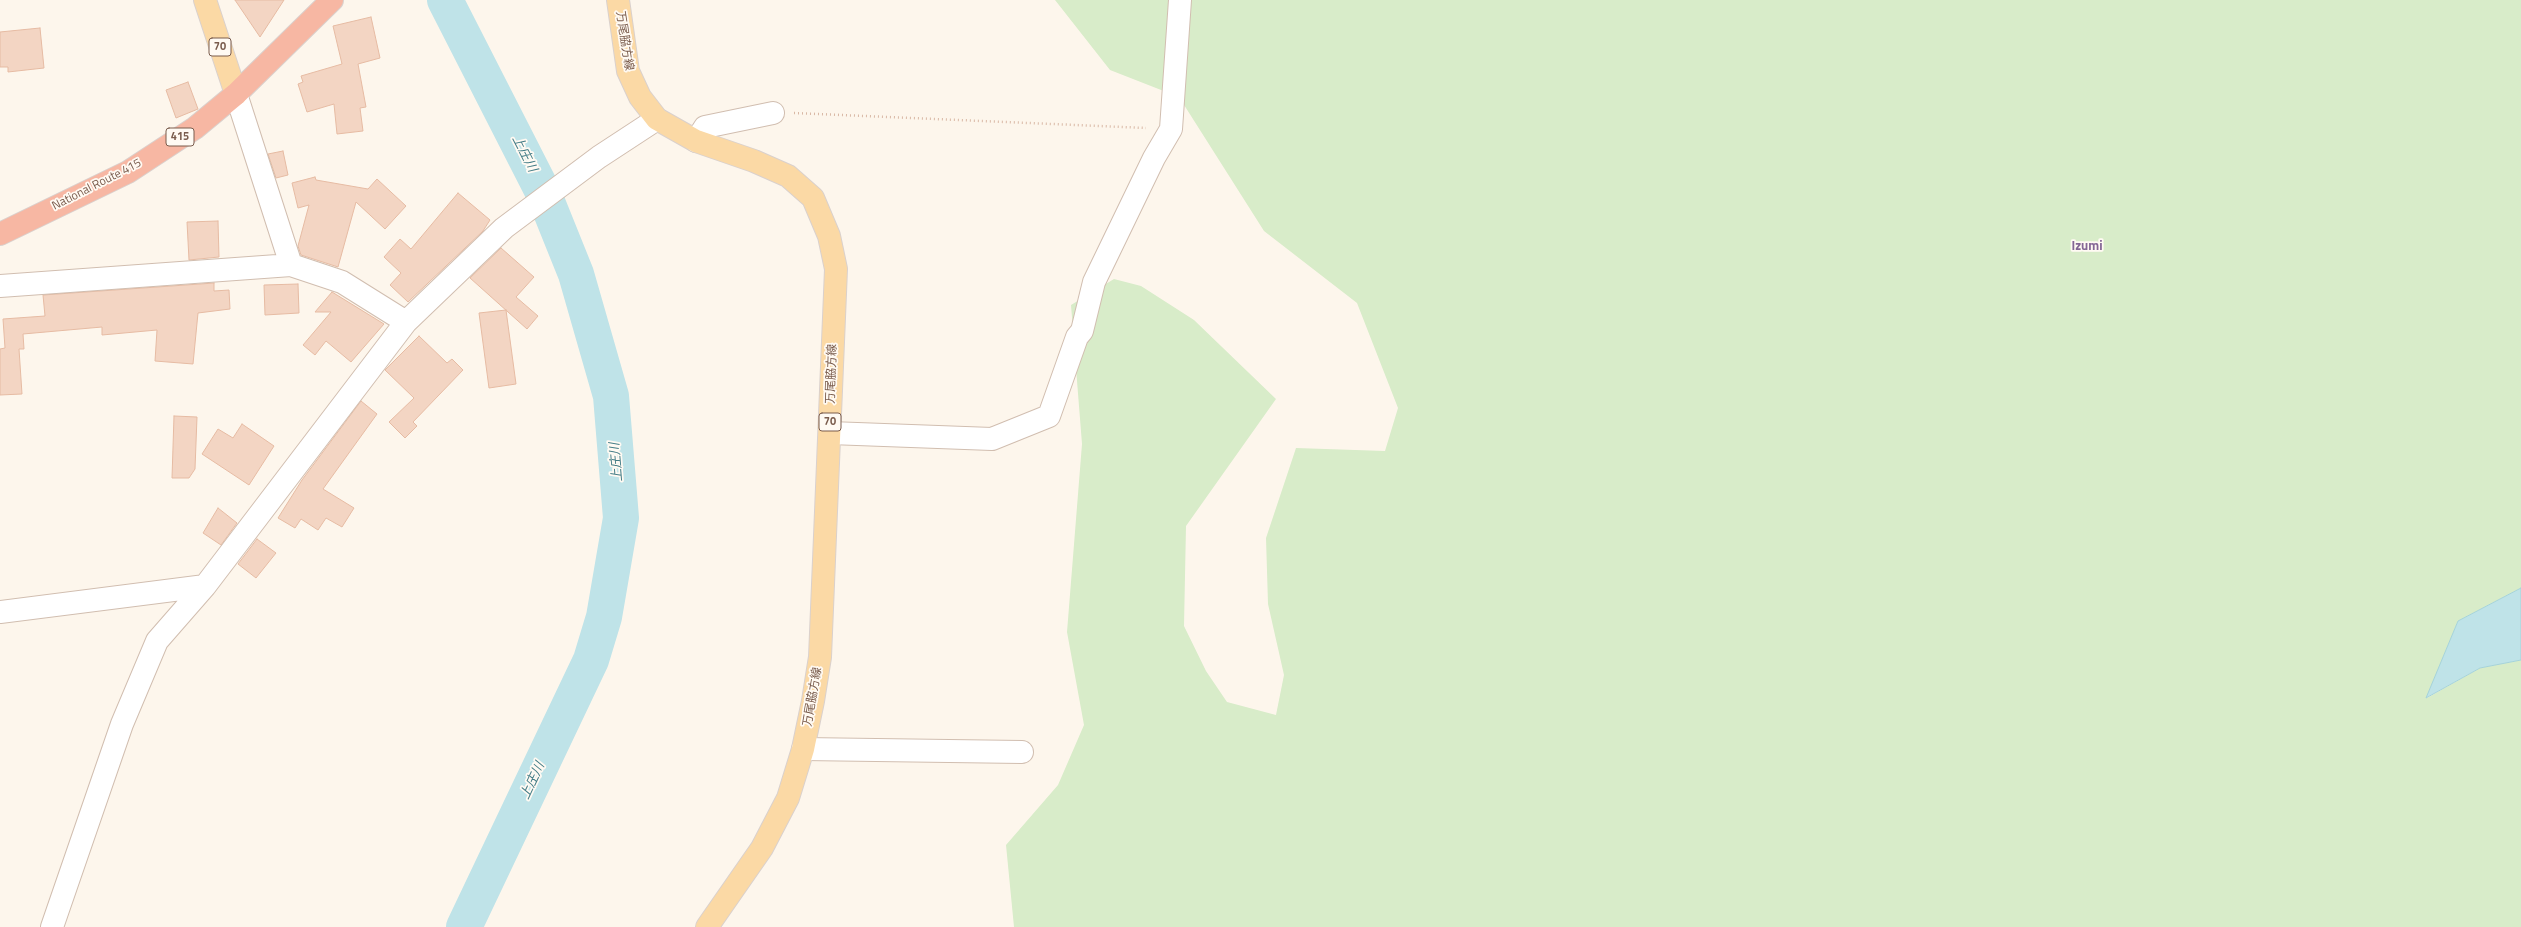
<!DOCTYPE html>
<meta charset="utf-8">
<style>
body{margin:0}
canvas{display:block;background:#fdf6ec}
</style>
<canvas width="2521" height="927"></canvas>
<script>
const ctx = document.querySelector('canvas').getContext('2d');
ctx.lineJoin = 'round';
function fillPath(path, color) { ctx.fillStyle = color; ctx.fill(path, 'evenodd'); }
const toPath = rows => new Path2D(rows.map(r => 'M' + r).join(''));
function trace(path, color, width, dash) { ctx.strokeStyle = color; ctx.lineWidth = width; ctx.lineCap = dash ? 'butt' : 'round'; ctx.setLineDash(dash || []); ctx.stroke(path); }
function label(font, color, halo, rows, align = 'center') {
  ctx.font = font + ' "Titillium Web","Noto Sans JP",sans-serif'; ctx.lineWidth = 3.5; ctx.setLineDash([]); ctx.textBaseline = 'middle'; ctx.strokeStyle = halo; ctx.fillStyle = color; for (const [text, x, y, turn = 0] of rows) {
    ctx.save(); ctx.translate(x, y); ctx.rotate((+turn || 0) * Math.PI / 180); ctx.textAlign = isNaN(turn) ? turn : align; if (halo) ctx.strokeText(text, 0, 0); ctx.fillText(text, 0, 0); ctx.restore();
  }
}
const green = toPath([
 [1055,0,2521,0,2521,588,2458,621,2427,698,2480,668,2521,660,2521,927,1014,927,1006,845,1058,785,1084,725,1067,632,1082,444,1071,305,1114,279,1141,286,1194,320,1276,399,1186,526,1184,626,1206,671,1227,702,1276,715,1284,675,1268,604,1266,538,1296,448,1385,451,1398,408,1357,303,1264,231,1179,97,1110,70]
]);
const water = toPath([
 [2521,588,2521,660,2480,668,2426,698,2458,621,2521,588]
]);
const river = toPath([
 [445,0,543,192,576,274,611,396,621,518,604,617,591,660,464,927]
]);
const building = toPath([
 [235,0,284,0,260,37,235,0],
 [371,17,380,58,358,64,366,107,360,108,363,131,337,134,334,104,307,112,298,84,303,82,301,76,342,64,333,26,371,17],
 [40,28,44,68,8,72,8,67,0,67,0,32,40,28],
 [188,82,198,109,176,118,166,90,188,82],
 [283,151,288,175,276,178,268,154,283,151],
 [315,177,316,180,368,189,377,179,406,206,385,229,356,202,338,267,301,255,298,246,309,205,298,208,292,183,315,177],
 [458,193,490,220,483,231,408,302,390,285,401,273,384,257,400,239,411,249,458,193],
 [218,221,219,257,189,260,187,222,218,221],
 [501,248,534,277,516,297,538,316,527,329,470,278,501,248],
 [214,283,214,291,229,290,230,309,198,313,193,364,155,361,157,330,102,335,102,327,23,334,24,349,19,349,22,394,0,395,0,349,5,348,3,319,45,316,43,295,214,283],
 [298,284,299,313,265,315,264,285,298,284],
 [332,292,384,324,351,362,326,341,315,355,303,345,331,312,315,312,332,292],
 [506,310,516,384,489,388,479,313,506,310],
 [419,336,447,363,452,359,463,370,413,422,417,426,405,438,389,422,414,398,385,370,419,336],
 [361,401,377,414,323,489,354,508,342,527,326,518,318,530,301,519,295,528,278,518,302,480,361,401],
 [174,416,197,417,195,469,189,478,172,478,174,416],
 [242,424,274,446,249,485,202,454,218,429,233,438,242,424],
 [218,508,237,523,221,545,203,533,218,508],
 [257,539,276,553,256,578,238,564,257,539]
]);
const path = toPath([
 [794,113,1146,128]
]);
const minor = toPath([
 [236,94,291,265],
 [696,141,705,127,773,113],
 [0,286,291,265,342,282,406,322],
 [830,433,992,439,1049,416,1077,337,1082,331,1094,282,1154,158,1171,129,1180,0],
 [0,612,205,586],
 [803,749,1022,752],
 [52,927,122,724,157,641,205,586,406,322,504,228,599,157,657,119]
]);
const major = toPath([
 [205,0,236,94],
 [618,0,628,71,640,97,657,119,696,141,754,161,788,176,813,198,829,236,836,269,820,657,813,701,803,749,788,798,762,848,707,927]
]);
const highway = toPath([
 [0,234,128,172,195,128,236,94,332,0]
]);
const shields = [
 [220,47,22],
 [180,137,28],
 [830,422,22]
];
const shieldNames = [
 ["70",220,47],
 ["415",180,137],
 ["70",830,422]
];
const streetNames = [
 ["万尾脇方線",624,41,81],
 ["National Route 415",97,185,-27],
 ["万尾脇方線",832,374,-88],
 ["万尾脇方線",813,697,-80]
];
const waterNames = [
 ["上庄川",524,154,63],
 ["上庄川",617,462,-95],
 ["上庄川",533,781,-65]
];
const neighbourhoodNames = [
 ["Izumi",2087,247]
];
fillPath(green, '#d8ecc9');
fillPath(water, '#bfe3e8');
trace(water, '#a5d3da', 1);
trace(river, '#bfe3e8', 36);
fillPath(building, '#f3d5c3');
trace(building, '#e6bba3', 1);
trace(minor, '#d1beb0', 24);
trace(major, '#dad1cd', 24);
trace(highway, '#dad1cd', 24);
trace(path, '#d9b8a5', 2.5, [1, 3]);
trace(minor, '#fff', 22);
trace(major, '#fbd9a5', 22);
trace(highway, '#f7b7a3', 22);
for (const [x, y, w] of shields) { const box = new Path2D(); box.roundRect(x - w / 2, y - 9, w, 18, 3); ctx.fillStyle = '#fffaf3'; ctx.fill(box); trace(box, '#7a5c4d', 1); }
label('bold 11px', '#7a5c4d', null, shieldNames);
label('12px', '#7a5c4d', '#fffaf3', streetNames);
label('italic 13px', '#437c86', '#fffaf3', waterNames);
label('bold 13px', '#846695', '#fffaf3', neighbourhoodNames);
</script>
